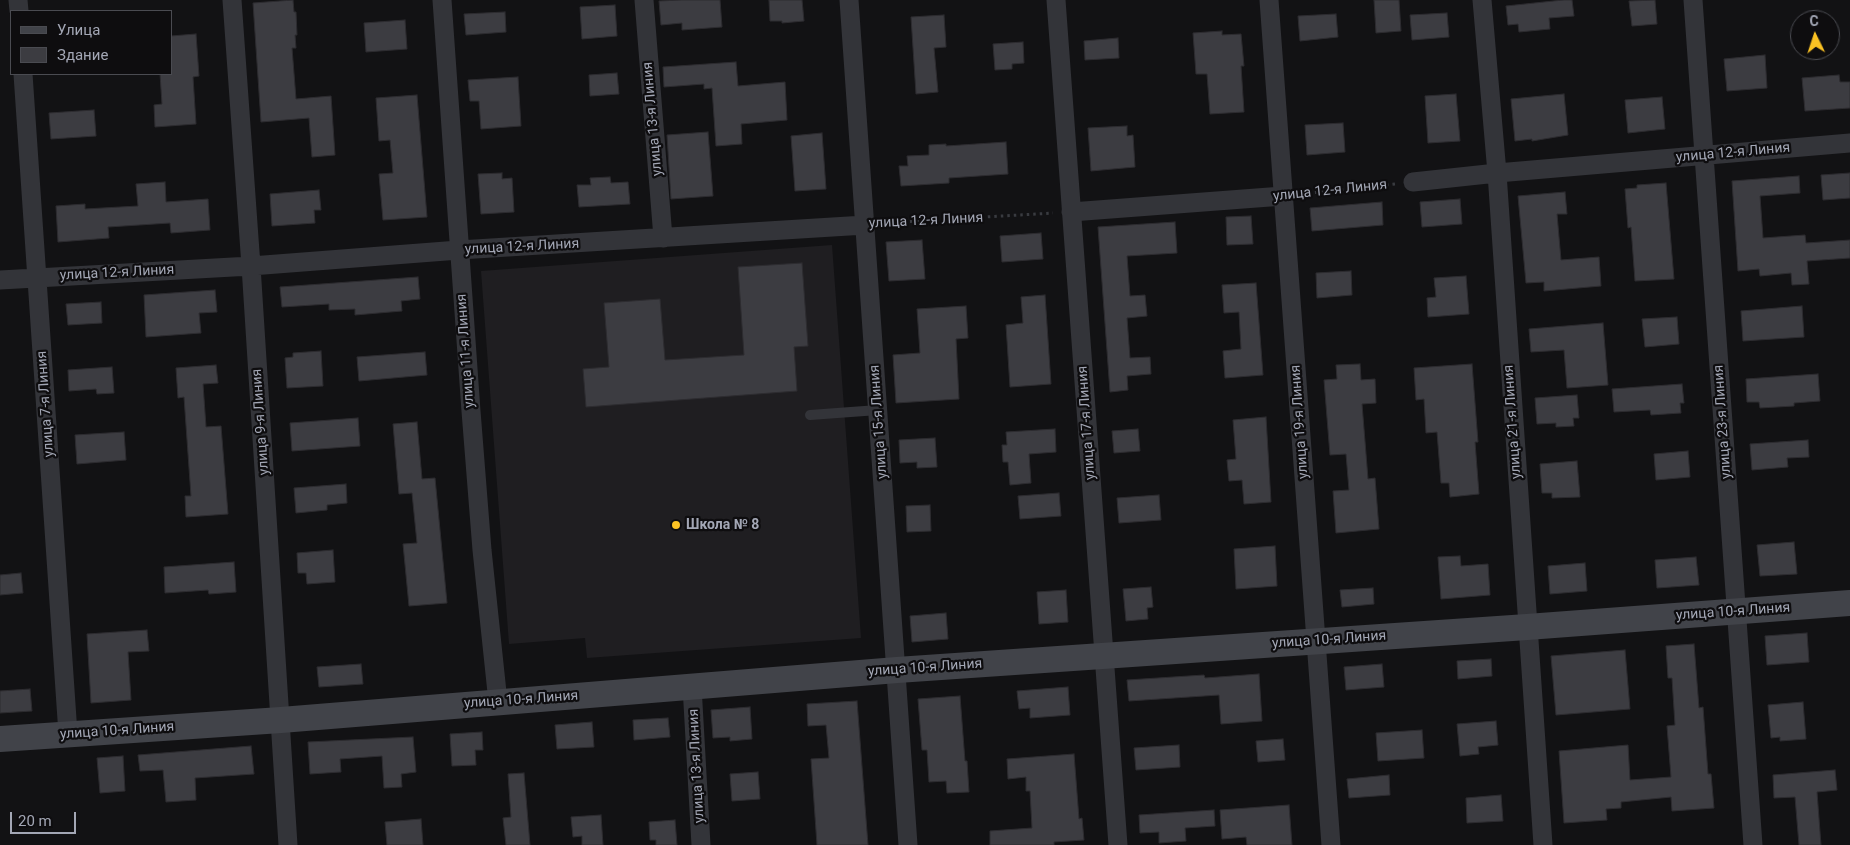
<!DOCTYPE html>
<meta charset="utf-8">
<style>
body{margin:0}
#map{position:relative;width:1850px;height:845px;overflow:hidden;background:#121214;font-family:Roboto,sans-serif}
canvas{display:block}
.legend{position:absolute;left:10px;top:10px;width:162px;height:65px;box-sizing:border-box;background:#0e0d0f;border:1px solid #4a4b51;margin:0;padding:6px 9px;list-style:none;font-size:15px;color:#a3a7b5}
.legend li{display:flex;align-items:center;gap:10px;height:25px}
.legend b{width:25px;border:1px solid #4a4b51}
.north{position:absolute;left:1790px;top:10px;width:50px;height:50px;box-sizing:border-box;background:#0e0d0f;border:1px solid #4a4b51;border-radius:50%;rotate:356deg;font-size:14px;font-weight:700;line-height:20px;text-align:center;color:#a3a7b5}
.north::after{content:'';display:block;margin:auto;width:18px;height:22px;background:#fbc223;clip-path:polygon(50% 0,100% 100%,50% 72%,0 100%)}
.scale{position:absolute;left:10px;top:812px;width:66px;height:22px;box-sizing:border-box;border:2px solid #a3a7b5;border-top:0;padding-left:6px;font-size:15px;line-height:18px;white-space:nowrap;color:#a3a7b5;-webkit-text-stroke:4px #0e0d0f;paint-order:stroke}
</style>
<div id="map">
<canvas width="1850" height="845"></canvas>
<ul class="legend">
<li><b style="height:6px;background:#414349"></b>Улица</li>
<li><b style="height:14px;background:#3c3c41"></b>Здание</li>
</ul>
<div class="north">С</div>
<div class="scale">20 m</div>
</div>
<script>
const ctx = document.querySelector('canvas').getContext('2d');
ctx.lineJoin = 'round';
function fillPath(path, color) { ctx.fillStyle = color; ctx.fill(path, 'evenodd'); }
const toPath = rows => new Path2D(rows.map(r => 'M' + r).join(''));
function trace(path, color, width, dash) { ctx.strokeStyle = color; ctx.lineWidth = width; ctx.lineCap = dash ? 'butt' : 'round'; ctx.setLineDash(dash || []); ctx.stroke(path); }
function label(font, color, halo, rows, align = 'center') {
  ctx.font = font + ' Roboto,sans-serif'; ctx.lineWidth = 4.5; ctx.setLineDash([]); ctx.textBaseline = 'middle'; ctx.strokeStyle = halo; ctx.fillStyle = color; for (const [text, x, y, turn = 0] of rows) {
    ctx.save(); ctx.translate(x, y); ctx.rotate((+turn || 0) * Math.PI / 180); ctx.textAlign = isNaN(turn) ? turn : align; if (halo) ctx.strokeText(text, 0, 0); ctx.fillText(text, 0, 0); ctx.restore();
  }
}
const built = toPath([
 [832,245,861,638,587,658,585,638,509,644,481,271]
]);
const building = toPath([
 [293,0,294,12,296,12,297,35,295,35,296,48,292,48,296,99,331,96,335,155,312,157,309,118,261,122,253,3,293,0],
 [680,0,720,0,722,27,682,30,682,23,661,25,659,1,680,0],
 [769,0,802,0,804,21,782,23,782,21,770,21,769,0],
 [1374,0,1399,0,1401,31,1376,33,1374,0],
 [1563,0,1572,0,1574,16,1549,18,1550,29,1519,32,1518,24,1508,25,1506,6,1563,0],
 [1655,0,1657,24,1632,26,1629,1,1655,0],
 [615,5,617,36,582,39,580,7,615,5],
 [505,12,506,32,466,35,464,14,505,12],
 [1447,13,1449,37,1412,40,1410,15,1447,13],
 [1336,14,1338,37,1300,41,1298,16,1336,14],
 [944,15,946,47,934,48,938,92,916,94,911,17,944,15],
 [405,20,407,49,366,52,364,23,405,20],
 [1222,31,1222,35,1241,34,1244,66,1241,66,1244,112,1210,114,1207,74,1196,74,1193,33,1222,31],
 [196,34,199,76,193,77,196,124,155,127,154,105,162,104,160,74,171,74,171,36,196,34],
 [1118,38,1119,58,1085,60,1084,41,1118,38],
 [1023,42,1024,63,1012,64,1012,69,995,70,993,44,1023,42],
 [1765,55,1767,88,1727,91,1724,59,1765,55],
 [736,62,738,86,785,82,787,120,741,124,742,144,716,146,712,88,704,89,704,84,664,87,663,67,736,62],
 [617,73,619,94,590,96,589,75,617,73],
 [1839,75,1840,82,1850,82,1850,108,1805,111,1802,78,1839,75],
 [518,77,521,126,481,129,479,101,470,101,468,80,518,77],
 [1456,94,1460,141,1428,143,1425,96,1456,94],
 [1564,94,1568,135,1532,141,1532,139,1515,141,1511,99,1564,94],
 [417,95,427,217,383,220,379,174,393,173,390,140,379,141,376,98,417,95],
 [1662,97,1665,129,1628,133,1625,100,1662,97],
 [94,110,96,136,51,139,49,113,94,110],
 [1343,123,1345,152,1307,155,1305,125,1343,123],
 [1127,126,1127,136,1133,135,1135,167,1091,171,1088,128,1127,126],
 [708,132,713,196,671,199,667,135,708,132],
 [822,133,826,189,795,191,791,136,822,133],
 [1006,142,1008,174,949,178,949,183,901,186,899,166,908,166,907,156,929,155,929,145,946,144,946,146,1006,142],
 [502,173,502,179,512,178,514,212,481,214,478,174,502,173],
 [1850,173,1850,198,1823,200,1821,175,1850,173],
 [1799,176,1800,193,1760,196,1763,238,1805,235,1806,243,1850,240,1850,258,1807,261,1809,284,1792,285,1791,273,1760,276,1759,269,1738,271,1732,181,1799,176],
 [610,177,611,183,628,182,630,204,579,207,577,185,591,185,590,178,610,177],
 [165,182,166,202,208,199,210,230,171,233,170,223,108,227,109,238,58,242,56,206,85,204,85,209,138,206,136,184,165,182],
 [1666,183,1674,279,1635,281,1631,227,1628,228,1625,189,1637,188,1637,185,1666,183],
 [319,190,321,210,314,210,315,223,272,226,270,194,319,190],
 [1565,192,1567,214,1557,214,1561,260,1599,257,1601,286,1544,291,1544,282,1526,283,1518,196,1565,192],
 [1460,199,1462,224,1422,227,1420,202,1460,199],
 [1382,202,1383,225,1312,231,1310,208,1382,202],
 [1251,216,1253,244,1227,245,1226,217,1251,216],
 [1175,222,1177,253,1127,256,1130,296,1145,295,1147,316,1127,318,1130,358,1150,357,1151,374,1127,376,1128,390,1110,392,1098,227,1175,222],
 [1041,233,1043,259,1002,262,1000,236,1041,233],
 [922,240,925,279,889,281,886,242,922,240],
 [802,263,808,346,794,347,797,391,586,407,583,369,609,367,604,303,660,299,665,360,744,355,738,267,802,263],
 [1351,271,1352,295,1317,298,1316,273,1351,271],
 [1466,276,1469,314,1428,317,1427,298,1436,297,1434,278,1466,276],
 [418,277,420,299,401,301,402,311,355,315,355,309,329,310,329,304,282,307,280,287,418,277],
 [1256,283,1263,375,1225,378,1223,351,1241,349,1239,312,1224,313,1222,285,1256,283],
 [215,290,217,312,199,313,201,333,146,337,144,295,215,290],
 [1045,295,1051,384,1010,387,1006,325,1023,323,1021,297,1045,295],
 [101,302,102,323,68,325,66,304,101,302],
 [966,306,968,338,956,339,959,399,896,403,893,355,920,353,917,309,966,306],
 [1802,306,1804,337,1743,341,1741,311,1802,306],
 [1677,317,1679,344,1645,347,1642,319,1677,317],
 [1603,323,1608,385,1567,388,1564,350,1531,352,1529,329,1603,323],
 [321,351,323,386,287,388,285,358,293,357,293,353,321,351],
 [425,352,427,375,359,381,357,357,425,352],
 [1360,364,1361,380,1375,379,1376,403,1362,404,1368,479,1375,478,1379,529,1336,533,1333,491,1349,490,1346,454,1330,455,1324,380,1337,379,1336,365,1360,364],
 [1472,364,1478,442,1475,442,1479,494,1450,497,1449,483,1441,483,1437,432,1426,433,1424,399,1416,400,1414,368,1472,364],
 [216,365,218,383,203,384,206,427,221,426,228,514,186,517,185,496,191,496,184,397,178,398,176,368,216,365],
 [112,367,114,393,97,394,96,389,69,391,68,370,112,367],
 [1818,374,1820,401,1794,403,1794,406,1760,408,1759,402,1747,402,1746,379,1818,374],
 [1682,384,1684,403,1680,403,1681,413,1651,415,1650,410,1614,412,1612,389,1682,384],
 [1577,395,1579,418,1573,418,1574,426,1556,427,1556,423,1537,424,1535,398,1577,395],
 [1266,417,1271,502,1244,504,1242,480,1229,481,1227,460,1236,459,1233,420,1266,417],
 [358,418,360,446,292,451,290,423,358,418],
 [417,422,422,479,435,478,447,603,409,606,403,544,417,543,412,493,399,494,393,424,417,422],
 [1055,429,1056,452,1029,454,1031,483,1010,485,1008,462,1003,462,1002,445,1007,445,1006,432,1055,429],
 [1138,429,1140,451,1114,453,1112,431,1138,429],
 [124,432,126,460,77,464,75,435,124,432],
 [935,438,937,467,917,468,917,462,900,463,899,440,935,438],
 [1808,440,1809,457,1787,458,1788,467,1752,470,1750,444,1808,440],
 [1688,451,1690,477,1656,480,1654,454,1688,451],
 [1577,461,1580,497,1552,498,1552,493,1542,493,1540,464,1577,461],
 [346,484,347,503,327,505,327,510,296,513,294,488,346,484],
 [1059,493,1061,516,1020,519,1018,496,1059,493],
 [1159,495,1161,520,1119,523,1117,498,1159,495],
 [930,505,931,531,907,532,906,506,930,505],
 [1794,542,1797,574,1760,576,1757,545,1794,542],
 [1275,546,1277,586,1236,589,1234,549,1275,546],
 [333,550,335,582,307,584,306,573,298,573,297,553,333,550],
 [1460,556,1461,566,1488,564,1490,595,1441,599,1438,557,1460,556],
 [1696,557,1699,585,1657,588,1655,560,1696,557],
 [234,562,236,592,209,594,208,590,165,593,164,567,234,562],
 [1585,563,1587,591,1550,594,1548,566,1585,563],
 [21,573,23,593,0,595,0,575,21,573],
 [1151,587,1153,607,1147,608,1148,619,1126,621,1123,589,1151,587],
 [1373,588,1374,604,1342,607,1340,590,1373,588],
 [1066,590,1068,622,1039,624,1037,592,1066,590],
 [946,613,948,639,912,642,910,616,946,613],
 [147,630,149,651,128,652,131,700,91,703,87,634,147,630],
 [1807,633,1809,662,1767,665,1765,636,1807,633],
 [1694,644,1699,708,1703,707,1708,774,1711,774,1714,808,1672,811,1671,797,1621,802,1621,808,1606,809,1607,820,1564,823,1559,751,1628,745,1630,780,1671,777,1667,726,1675,725,1672,678,1668,678,1666,646,1694,644],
 [1625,650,1630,709,1556,715,1551,656,1625,650],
 [1491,659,1492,676,1458,679,1457,661,1491,659],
 [361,664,363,684,319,687,317,667,361,664],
 [1382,664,1384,687,1346,690,1344,667,1382,664],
 [1259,674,1262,721,1221,724,1219,695,1129,701,1127,680,1204,675,1205,678,1259,674],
 [1068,687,1070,715,1030,718,1030,708,1019,709,1017,691,1068,687],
 [30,689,32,711,0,713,0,691,30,689],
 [960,696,965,761,967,761,969,792,947,793,946,781,929,782,927,750,922,750,918,699,960,696],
 [857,701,868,845,817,845,811,759,829,758,826,725,808,726,807,704,857,701],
 [1803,702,1806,739,1780,741,1780,737,1771,738,1768,705,1803,702],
 [750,707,752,739,730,741,730,737,713,738,711,710,750,707],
 [668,718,670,737,634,740,633,720,668,718],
 [1496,721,1498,745,1478,747,1479,754,1460,756,1457,724,1496,721],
 [592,722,594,747,557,749,555,725,592,722],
 [1422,730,1424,758,1378,761,1376,733,1422,730],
 [482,732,483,750,475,750,476,765,452,766,450,734,482,732],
 [413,737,416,772,401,774,402,787,384,788,382,756,340,759,341,772,310,774,308,742,413,737],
 [1283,739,1285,760,1258,762,1256,741,1283,739],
 [1179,745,1180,767,1136,770,1134,748,1179,745],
 [251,746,254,774,195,778,196,800,166,802,163,770,140,771,138,755,251,746],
 [1074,754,1079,819,1082,818,1084,840,1054,842,1054,845,990,845,990,831,1032,828,1030,791,1026,791,1026,777,1008,779,1007,759,1074,754],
 [123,756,125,791,100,793,97,758,123,756],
 [1835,770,1837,790,1817,792,1821,845,1799,845,1795,797,1774,798,1773,775,1835,770],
 [758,772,760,799,732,801,730,774,758,772],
 [524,773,530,845,506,845,503,818,511,817,508,774,524,773],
 [1389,775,1390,795,1349,798,1347,779,1389,775],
 [1501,795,1503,821,1467,823,1466,798,1501,795],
 [1289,805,1292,845,1247,845,1246,837,1222,839,1220,810,1289,805],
 [1214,810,1215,826,1185,828,1186,841,1159,843,1159,832,1140,833,1139,815,1214,810],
 [601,815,603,845,582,845,582,836,573,837,571,817,601,815],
 [421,819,423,845,387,845,385,822,421,819],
 [675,820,677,845,656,845,656,840,650,840,649,822,675,820]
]);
const path = toPath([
 [1302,194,1395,184],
 [884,223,1053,213]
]);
const lane = toPath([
 [810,415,878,410]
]);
const street = toPath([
 [18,0,19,11],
 [232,0,251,266,288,845],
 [442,0,471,411,482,550,498,702],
 [644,0,663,238],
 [849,0,908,845],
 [1056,0,1118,845],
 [1269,0,1331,845],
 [1482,0,1497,173,1543,845],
 [1693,0,1753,845],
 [23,74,68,734],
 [1413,182,1497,173,1850,143],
 [1071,212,1283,196],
 [0,280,251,266,459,250,865,225],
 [692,686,701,845]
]);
const secondary = toPath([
 [0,739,281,720,897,670,1527,627,1850,603]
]);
const markers = [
 [676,525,5,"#fbc223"]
];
const streetNames = [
 ["улица 13-я Линия",653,119,-95],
 ["улица 12-я Линия",1733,153,-5],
 ["улица 12-я Линия",1330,191,-6],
 ["улица 12-я Линия",926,221,-3],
 ["улица 12-я Линия",522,247,-3],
 ["улица 12-я Линия",117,273,-3],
 ["улица 11-я Линия",466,351,-94],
 ["улица 7-я Линия",46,404,-94],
 ["улица 9-я Линия",261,422,-94],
 ["улица 15-я Линия",879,422,-94],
 ["улица 19-я Линия",1300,422,-94],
 ["улица 21-я Линия",1513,422,-94],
 ["улица 23-я Линия",1723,422,-94],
 ["улица 17-я Линия",1087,423,-94],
 ["улица 10-я Линия",1733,612,-4],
 ["улица 10-я Линия",1329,640,-4],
 ["улица 10-я Линия",925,668,-4],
 ["улица 10-я Линия",521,700,-4],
 ["улица 10-я Линия",117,731,-4],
 ["улица 13-я Линия",697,766,-93]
];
const poiNames = [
 ["Школа № 8",686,525]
];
fillPath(built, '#1f1e21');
fillPath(building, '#3c3c41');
trace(building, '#2d2c30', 1);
trace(path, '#393b40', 3, [2.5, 4]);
trace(lane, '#333439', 10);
trace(street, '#333439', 19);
trace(secondary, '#414349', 26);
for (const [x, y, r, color] of markers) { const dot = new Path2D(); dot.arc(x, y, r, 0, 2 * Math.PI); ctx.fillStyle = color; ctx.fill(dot); trace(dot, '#0e0d0f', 2); }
label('14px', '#a3a7b5', '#0e0d0f', streetNames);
label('bold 14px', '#a3a7b5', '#0e0d0f', poiNames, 'left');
</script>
